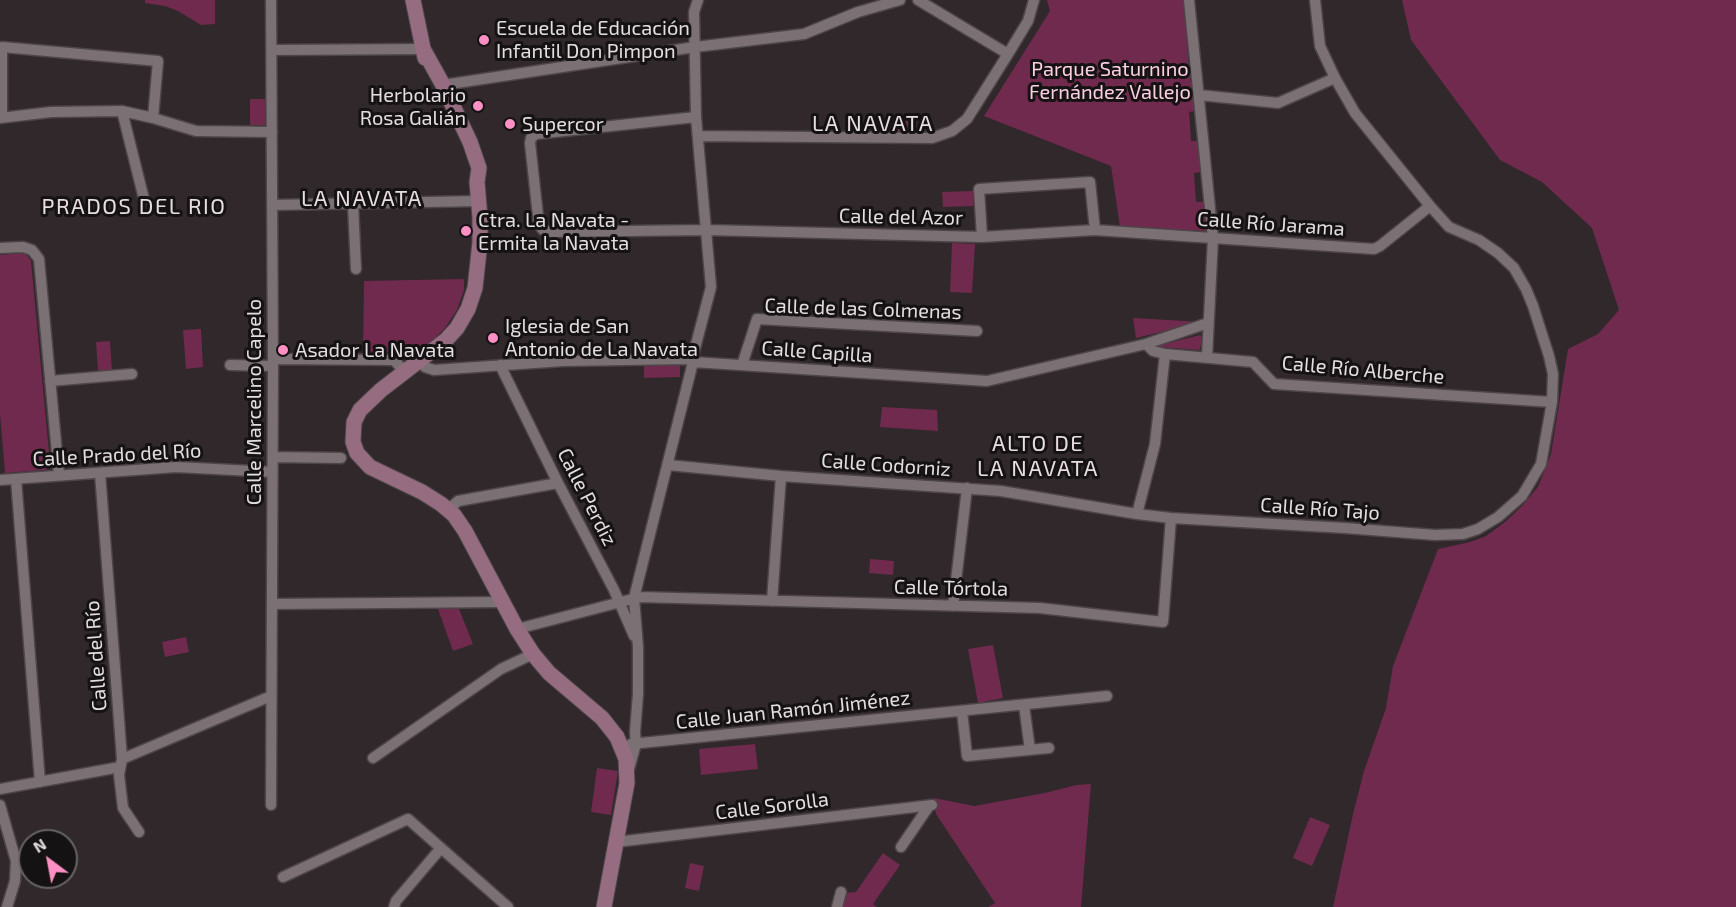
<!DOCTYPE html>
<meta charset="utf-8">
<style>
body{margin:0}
#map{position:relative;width:1736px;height:907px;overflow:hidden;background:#30282b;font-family:"Exo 2",sans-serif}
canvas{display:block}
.north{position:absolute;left:18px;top:829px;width:60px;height:60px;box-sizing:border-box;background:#151213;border:2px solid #676365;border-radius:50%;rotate:328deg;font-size:16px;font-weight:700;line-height:24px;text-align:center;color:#e3dde0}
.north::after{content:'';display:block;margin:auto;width:21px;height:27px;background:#fc8fc3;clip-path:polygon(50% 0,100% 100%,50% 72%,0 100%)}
</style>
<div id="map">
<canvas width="1736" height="907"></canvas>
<div class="north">N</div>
</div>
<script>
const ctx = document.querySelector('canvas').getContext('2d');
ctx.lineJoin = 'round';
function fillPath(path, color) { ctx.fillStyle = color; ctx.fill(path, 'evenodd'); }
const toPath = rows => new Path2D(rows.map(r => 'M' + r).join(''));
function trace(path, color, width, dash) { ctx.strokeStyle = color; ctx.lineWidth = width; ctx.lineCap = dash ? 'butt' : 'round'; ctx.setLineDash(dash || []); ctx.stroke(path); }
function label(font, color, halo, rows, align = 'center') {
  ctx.font = font + ' "Exo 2",sans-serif'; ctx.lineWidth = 6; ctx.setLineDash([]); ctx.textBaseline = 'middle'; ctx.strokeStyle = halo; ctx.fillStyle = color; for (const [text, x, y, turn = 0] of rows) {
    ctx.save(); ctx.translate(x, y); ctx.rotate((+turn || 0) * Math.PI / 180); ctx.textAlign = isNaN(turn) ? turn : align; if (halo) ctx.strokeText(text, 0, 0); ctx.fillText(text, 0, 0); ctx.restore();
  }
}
const green = toPath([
 [145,0,215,0,215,24,201,25,178,11,165,6,145,3],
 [1047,0,1184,0,1189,70,1195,111,1189,112,1191,141,1198,141,1200,172,1194,173,1196,202,1203,202,1206,231,1120,227,1111,166,984,116,1050,11],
 [1402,0,1736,0,1736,907,1333,907,1353,814,1364,771,1386,708,1393,666,1438,549,1470,542,1486,536,1505,522,1522,506,1538,487,1551,454,1568,349,1598,334,1619,310,1592,228,1542,182,1500,160,1411,40],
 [250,99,265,99,265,125,250,125],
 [887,118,916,118,916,133,887,132],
 [973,191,973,206,943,207,942,192],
 [952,243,975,244,972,293,950,292],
 [23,253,27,255,31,261,50,463,47,469,44,470,5,473,0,414,0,255],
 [464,279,464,290,457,310,445,328,432,341,424,346,406,352,363,353,364,281],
 [1133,318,1202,322,1136,338],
 [201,329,203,367,186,369,183,330],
 [1200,335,1202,337,1200,350,1159,347,1161,345],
 [110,341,112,371,98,372,96,342],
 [644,363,680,363,680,377,644,378],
 [882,407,937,410,938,431,880,427],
 [870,559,894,561,893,575,869,573],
 [438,609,459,609,473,644,453,651],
 [186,637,189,652,165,657,162,642],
 [993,645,1003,698,978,703,968,649],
 [755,744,758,769,701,775,699,749],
 [597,768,618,771,611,815,591,812],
 [1091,784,1081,907,988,907,995,903,936,814,934,798,974,806,1045,793,1076,785],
 [1310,817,1330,825,1312,866,1293,858],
 [883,853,900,865,873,904,877,907,841,907,844,893,856,892],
 [690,863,704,866,699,891,685,888]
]);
const street = toPath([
 [271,0,273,366,271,805],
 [918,0,1008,54],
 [1189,0,1213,238,1207,357],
 [272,50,423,49],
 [443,85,695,47,804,34,858,12,900,0],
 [1199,95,1278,103,1335,78],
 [122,111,144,199],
 [2,117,2,47,158,61,153,118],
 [696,117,536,134,531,138,530,143,539,225,543,230,551,232,707,230,982,237,1095,230,1374,249,1380,246,1430,206],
 [0,118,51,112,122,111,153,118,196,131,272,132],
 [698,136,932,138,952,131,967,119,1008,54,1028,21,1034,0],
 [353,204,356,269],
 [272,205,479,201],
 [982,237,979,189,1090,182,1095,230],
 [0,248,23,247,32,250,39,259,59,475],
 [1146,344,1153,351,1165,354,1253,362,1274,384,1552,402],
 [273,359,394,360,405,372],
 [420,360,425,367,434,370,563,361,689,359,693,362,987,381,1146,344,1208,323],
 [230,365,273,366],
 [500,365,558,483,614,590,634,636],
 [742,365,757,319,977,331],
 [50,381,132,374],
 [273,457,341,458],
 [668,465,781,476,1001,491,1137,514,1171,518,1345,528,1435,535,1463,534,1478,529,1498,517,1522,496,1541,464,1552,402,1553,374,1549,356,1533,306,1526,289,1514,268,1498,253,1479,240,1449,227,1430,206,1355,113,1335,78,1320,46,1315,0],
 [100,473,122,759,119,775,123,808,139,832],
 [16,479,40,782],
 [0,480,176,467,272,472],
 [448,510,458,501,558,483],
 [1137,514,1155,444,1165,354],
 [772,601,781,476],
 [272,604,503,602],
 [953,606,967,488],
 [517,629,640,597,1040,608,1163,622,1171,518],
 [1024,705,1030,750],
 [962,711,967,756,1049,748],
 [631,744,1107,696],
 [373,758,501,669,533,654],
 [122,759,271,696],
 [629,769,636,744,635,732,638,694,638,647,634,598,693,362,694,352,711,287,696,117,694,12,698,0],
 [0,789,120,767],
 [0,805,16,861,15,881,7,907],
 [616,842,932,805],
 [901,847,929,806],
 [283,877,408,819,508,907],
 [394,907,396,901,441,848],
 [837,907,841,892]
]);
const secondary = toPath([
 [413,0,425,58],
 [423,49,443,85,470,142,479,168,477,182,480,218,480,242,475,288,468,309,457,328,446,340,381,390,360,410,354,422,353,442,357,453,370,467,422,492,441,504,454,515,465,531,517,629,533,654,549,673,602,718,617,737,626,759,627,783,604,907]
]);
const markers = [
 [484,40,6,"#fc8fc3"],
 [478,106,6,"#fc8fc3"],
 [510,124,6,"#fc8fc3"],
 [466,231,6,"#fc8fc3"],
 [493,338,6,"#fc8fc3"],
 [283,350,6,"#fc8fc3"]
];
const poiNames = [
 ["Escuela de Educación",496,28],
 ["Infantil Don Pimpon",496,51],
 ["Herbolario",466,95,"right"],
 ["Rosa Galián",466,118,"right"],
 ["Supercor",522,124],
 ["Ctra. La Navata -",478,220],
 ["Ermita la Navata",478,243],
 ["Iglesia de San",505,326],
 ["Antonio de La Navata",505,349],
 ["Asador La Navata",295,350]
];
const parkNames = [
 ["Parque Saturnino",1110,69],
 ["Fernández Vallejo",1110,92]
];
const streetNames = [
 ["Calle del Azor",901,217,1],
 ["Calle Río Jarama",1271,224,4],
 ["Calle de las Colmenas",863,309,2],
 ["Calle Capilla",817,352,4],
 ["Calle Río Alberche",1363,370,5],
 ["Calle Marcelino Capelo",254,402,-90],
 ["Calle Prado del Río",117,455,-3],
 ["Calle Codorniz",886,465,4],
 ["Calle Perdiz",587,497,63],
 ["Calle Río Tajo",1320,509,4],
 ["Calle Tórtola",951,588,1],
 ["Calle del Río",96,656,-94],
 ["Calle Juan Ramón Jiménez",793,710,-6],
 ["Calle Sorolla",772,806,-7]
];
const quarterNames = [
 ["LA NAVATA",873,124],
 ["LA NAVATA",362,199],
 ["PRADOS DEL RIO",134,207],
 ["ALTO DE",1038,444],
 ["LA NAVATA",1038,469]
];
fillPath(green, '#6f2a4d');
trace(street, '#4d4548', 13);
trace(secondary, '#4d4548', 17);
trace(street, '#7b7175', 10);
trace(secondary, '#956c80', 15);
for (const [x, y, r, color] of markers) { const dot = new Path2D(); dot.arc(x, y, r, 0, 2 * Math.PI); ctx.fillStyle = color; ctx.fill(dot); trace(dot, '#151213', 2); }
label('20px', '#e3dde0', '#151213', poiNames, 'left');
label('20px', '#fccee1', '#151213', parkNames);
label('20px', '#e3dde0', '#151213', streetNames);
ctx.letterSpacing = '1.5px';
label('22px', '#e7dce0', '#151213', quarterNames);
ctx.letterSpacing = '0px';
</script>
